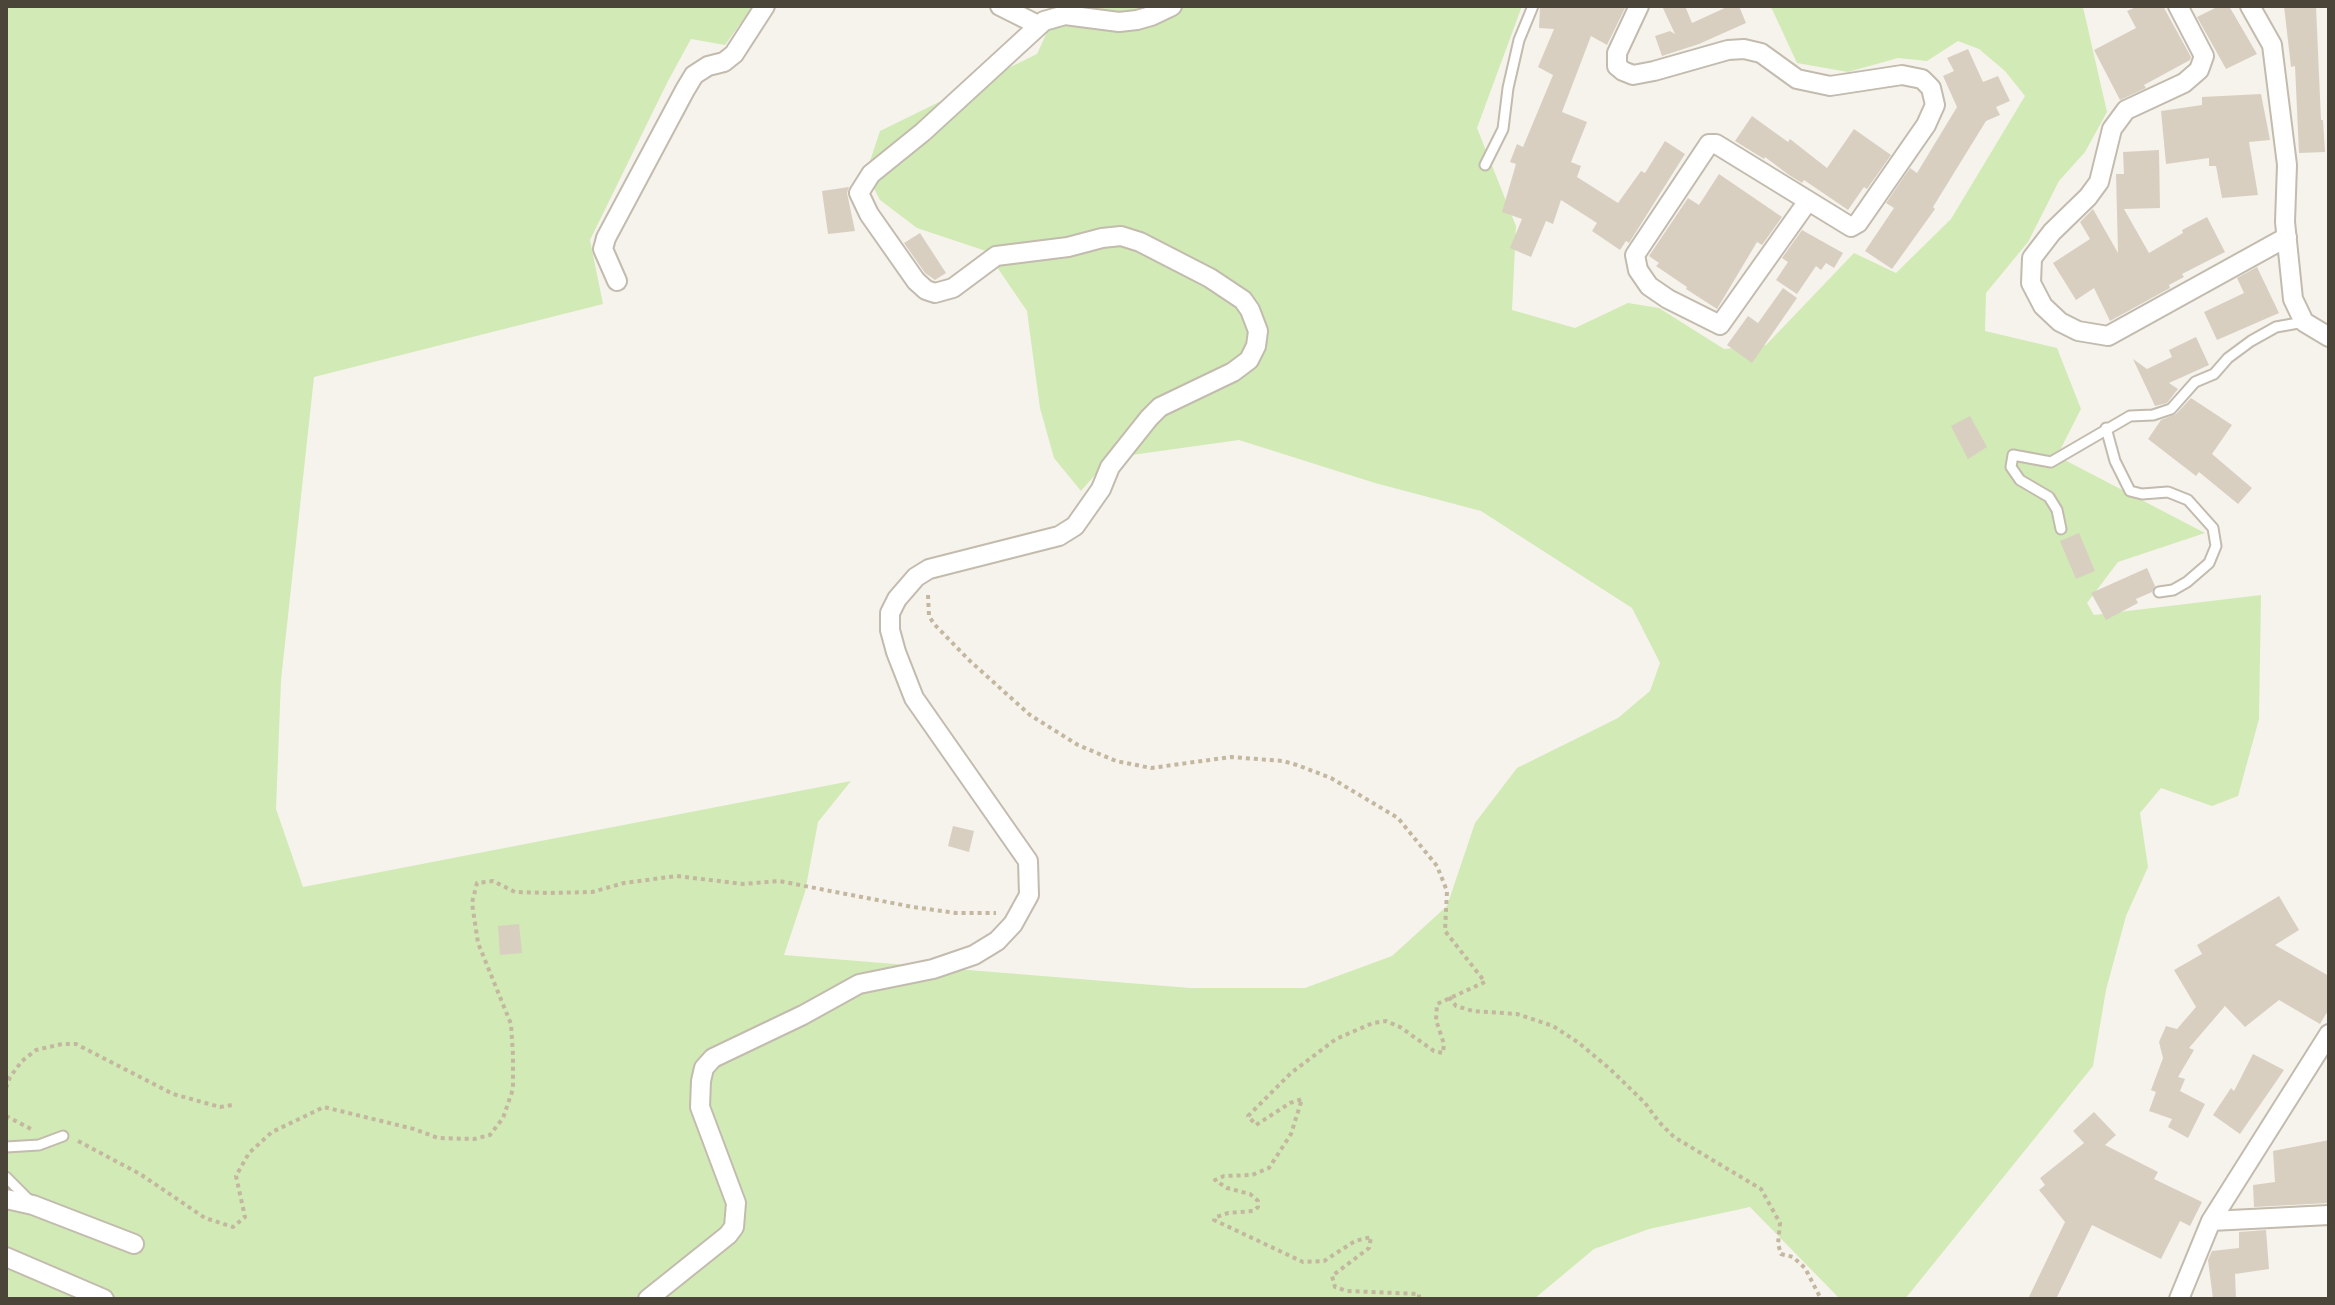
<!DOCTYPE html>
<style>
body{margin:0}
#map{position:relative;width:2335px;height:1305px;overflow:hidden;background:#f6f3ec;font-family:Helvetica,sans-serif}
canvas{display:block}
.frame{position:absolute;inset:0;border:8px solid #4b4439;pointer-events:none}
</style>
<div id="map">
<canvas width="2335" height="1305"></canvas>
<div class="frame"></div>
</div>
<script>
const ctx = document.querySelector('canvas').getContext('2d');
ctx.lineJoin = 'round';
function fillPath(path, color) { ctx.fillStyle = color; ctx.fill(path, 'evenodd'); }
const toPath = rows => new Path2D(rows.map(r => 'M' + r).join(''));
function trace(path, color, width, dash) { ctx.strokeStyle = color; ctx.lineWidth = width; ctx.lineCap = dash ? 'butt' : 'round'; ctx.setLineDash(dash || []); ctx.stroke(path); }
const green = toPath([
 [6,6,753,6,725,45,691,39,668,81,590,240,603,304,314,377,281,680,276,809,303,887,851,781,818,822,805,892,784,955,1190,988,1305,988,1392,956,1447,906,1475,823,1517,768,1618,718,1650,691,1660,663,1632,608,1481,511,1375,483,1239,440,1110,458,1081,491,1054,458,1040,408,1027,311,986,251,917,228,880,200,866,173,880,131,1037,54,1059,6,1522,6,1477,128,1516,226,1512,310,1575,328,1628,303,1659,308,1724,349,1766,345,1854,253,1896,273,1951,219,2025,96,2005,71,1979,49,1958,41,1927,61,1898,58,1848,72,1797,63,1772,9,1767,6,2083,7,2107,112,2085,152,2059,181,2028,242,1986,293,1985,331,2057,348,2081,409,2057,456,2205,533,2118,562,2087,603,2094,615,2261,595,2259,719,2238,796,2212,806,2161,788,2140,813,2148,867,2126,916,2106,990,2093,1066,1905,1299,1840,1299,1750,1207,1649,1229,1594,1249,1534,1299,6,1299]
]);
const building = toPath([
 [1540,6,1626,6,1607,45,1591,36,1562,112,1587,122,1571,162,1581,166,1577,177,1618,203,1641,171,1645,173,1665,141,1685,154,1629,243,1626,241,1620,250,1592,231,1597,223,1561,200,1553,224,1546,221,1531,257,1510,248,1522,219,1502,212,1516,164,1510,162,1517,144,1523,147,1553,75,1538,67,1554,29,1539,28],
 [1662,6,1685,6,1692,23,1729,6,1739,6,1746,23,1699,44,1662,56,1655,36,1670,31,1675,34],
 [2138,6,2163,6,2191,57,2190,60,2144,85,2146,88,2120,100,2094,50,2136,28,2127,11],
 [2219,6,2229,6,2257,54,2226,69,2197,17],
 [2284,6,2316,6,2321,120,2323,120,2325,152,2299,153,2295,66,2291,67],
 [1968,49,1983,82,1998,76,2010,101,1996,107,2000,115,1986,121,1933,207,1935,209,1892,269,1865,251,1894,208,1886,203,1910,168,1917,173,1957,107,1943,76,1954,71,1947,58],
 [2261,94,2270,140,2249,142,2258,195,2222,198,2216,166,2209,166,2209,158,2166,164,2161,111,2202,105,2202,97],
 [1752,116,1788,142,1790,139,1827,168,1854,129,1891,155,1867,189,1864,187,1848,210,1804,180,1802,183,1789,175,1765,157,1764,159,1735,141],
 [2159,150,2160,208,2124,209,2149,253,2183,233,2182,230,2207,217,2225,252,2182,274,2184,277,2169,285,2170,288,2110,321,2094,288,2076,300,2053,263,2090,239,2080,222,2093,209,2118,253,2116,174,2124,174,2123,152],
 [1719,174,1782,217,1762,245,1757,242,1717,309,1686,289,1687,287,1656,266,1659,263,1649,256,1688,198,1699,205],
 [849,187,847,193,855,231,828,234,822,191],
 [1802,230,1843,253,1834,268,1826,263,1821,270,1816,266,1797,294,1776,280,1788,262,1782,258],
 [920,233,946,273,935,280,925,273,904,243],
 [2257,267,2279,313,2217,340,2204,312,2244,293,2237,278],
 [1783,288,1797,298,1752,363,1727,345,1748,316,1758,323],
 [2196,337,2209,365,2169,383,2178,389,2167,403,2155,406,2133,359,2147,369,2172,357,2169,350],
 [2191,398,2232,425,2212,454,2252,488,2238,504,2199,472,2196,476,2148,439,2161,420,2176,414],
 [1970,416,1987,447,1968,459,1951,426],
 [2079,533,2095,571,2076,579,2060,541],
 [2147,568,2155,586,2152,592,2136,599,2138,603,2106,620,2091,593],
 [953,826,974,831,969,852,948,846],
 [2279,896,2299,930,2275,945,2329,976,2329,1009,2320,1024,2279,1000,2245,1027,2225,1006,2189,1048,2194,1050,2178,1077,2185,1079,2180,1091,2205,1104,2188,1138,2168,1127,2172,1119,2149,1111,2156,1092,2151,1090,2163,1058,2159,1042,2166,1026,2177,1029,2196,1007,2174,970,2202,954,2197,945],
 [519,924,522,953,500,955,498,926],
 [2253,1054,2284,1070,2240,1134,2213,1115,2231,1088,2234,1091],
 [2094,1112,2116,1135,2105,1145,2158,1172,2154,1179,2202,1202,2190,1226,2180,1221,2161,1259,2092,1225,2056,1299,2028,1299,2065,1222,2039,1190,2045,1185,2040,1178,2084,1143,2073,1131],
 [2329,1140,2329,1203,2254,1207,2253,1185,2275,1182,2273,1151],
 [2266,1230,2269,1269,2235,1274,2236,1299,2213,1299,2208,1260,2212,1251,2239,1248,2239,1232]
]);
const path = toPath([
 [928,595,929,616,934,624,970,661,1030,715,1078,745,1116,761,1151,768,1231,757,1283,761,1297,765,1331,778,1398,818,1437,866,1447,891,1445,931,1485,982,1437,1004,1436,1020,1444,1044,1443,1053,1434,1051,1400,1027,1386,1021,1373,1023,1336,1039,1291,1073,1248,1116,1256,1125,1290,1103,1302,1099,1291,1134,1269,1168,1252,1175,1224,1176,1215,1180,1227,1188,1250,1194,1258,1201,1258,1207,1253,1211,1228,1213,1216,1217,1214,1220,1303,1262,1324,1261,1355,1241,1371,1237,1369,1248,1332,1276,1335,1287,1347,1291,1419,1294,1419,1299],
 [1449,997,1456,1006,1473,1011,1517,1014,1553,1026,1579,1043,1610,1069,1645,1103,1659,1122,1674,1137,1761,1189,1780,1223,1778,1244,1781,1254,1793,1257,1805,1268,1821,1299],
 [6,1088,10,1077,22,1061,36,1050,62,1044,76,1044,173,1094,220,1107,232,1105],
 [6,1116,31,1129],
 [78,1141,140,1174,205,1218,233,1227,245,1217,236,1176,249,1153,272,1132,324,1107,414,1129,438,1138,474,1139,490,1135,503,1118,513,1089,513,1055,511,1024,478,943,472,903,477,883,493,881,515,892,547,893,592,892,624,883,677,876,743,884,779,881,913,907,956,913,996,913]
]);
const service = toPath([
 [1485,165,1503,129,1508,88,1519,40,1533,6],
 [2106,428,2115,461,2130,491,2142,494,2168,492,2188,500,2213,528,2216,546,2209,563,2187,582,2173,590,2159,592],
 [2061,529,2057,510,2049,497,2020,480,2011,467,2013,455,2051,462,2130,416,2153,415,2171,409,2195,382,2214,374,2228,358,2251,341,2276,327,2304,322],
 [6,1147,39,1145,63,1136],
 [6,1177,31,1202]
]);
const minor = toPath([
 [1000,6,1038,25],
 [1639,6,1617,53,1617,66,1623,71,1633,75,1654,71,1728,50,1744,49,1761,53,1797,79,1830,86,1902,75,1922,79,1931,88,1935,105,1926,125,1858,223,1851,227,1716,144,1709,144,1635,255,1638,270,1649,286,1668,299,1720,325,1808,201],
 [2178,6,2204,56,2199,70,2184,83,2126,110,2112,129,2099,182,2088,197,2052,232,2032,258,2031,283,2043,306,2060,322,2078,331,2108,336,2287,237],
 [2250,6,2272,45,2287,165,2285,222,2293,299,2304,322,2329,337],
 [617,281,603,249,606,238,685,90,694,75,708,66,724,62,734,54,765,6],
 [6,1199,33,1205,134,1244],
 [2211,1221,2329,1215],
 [6,1257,104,1299],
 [648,1299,728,1235,734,1227,736,1203,700,1107,701,1081,704,1068,713,1058,803,1015,859,984,933,969,974,955,997,941,1013,924,1029,895,1028,861,914,698,896,652,890,630,890,613,897,599,916,577,929,569,1059,536,1075,526,1101,489,1110,467,1149,418,1160,407,1233,372,1249,360,1256,346,1258,331,1250,310,1243,300,1210,278,1140,242,1121,236,1102,238,1068,247,996,256,953,288,935,293,926,290,916,281,869,214,859,193,871,174,923,132,1044,21,1065,15,1119,22,1137,20,1151,16,1172,6],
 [2179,1299,2211,1221,2329,1034]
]);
fillPath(green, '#d2eab5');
fillPath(building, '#d8cfc1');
trace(service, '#c2bbae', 13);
trace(minor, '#c2bbae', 22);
trace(path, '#c4b79f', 4, [4, 4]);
trace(service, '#fff', 9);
trace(minor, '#fff', 18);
</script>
